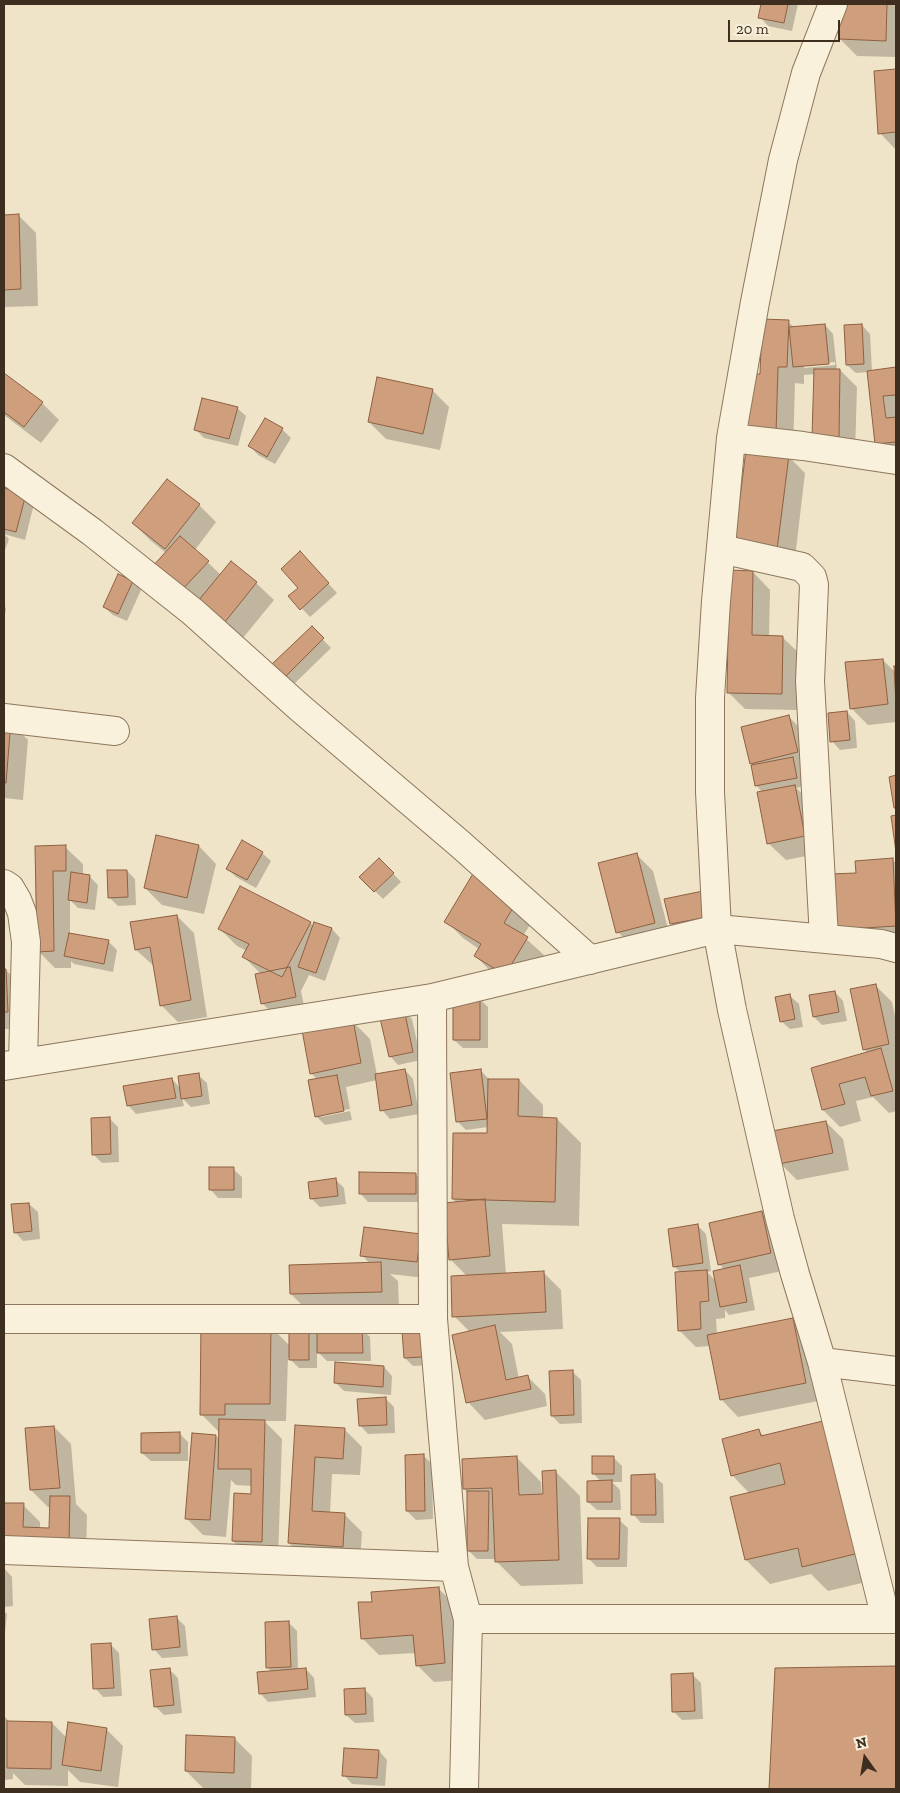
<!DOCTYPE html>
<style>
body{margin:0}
#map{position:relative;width:900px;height:1793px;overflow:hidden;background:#f0e4c8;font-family:"Zilla Slab",serif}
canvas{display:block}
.frame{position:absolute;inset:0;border:5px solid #3d2e20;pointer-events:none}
.north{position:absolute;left:840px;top:1733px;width:50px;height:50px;-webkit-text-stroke:4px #f7eed8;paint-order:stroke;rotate:347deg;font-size:14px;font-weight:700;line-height:20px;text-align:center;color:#3d2e20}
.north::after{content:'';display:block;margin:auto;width:18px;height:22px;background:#3d2e20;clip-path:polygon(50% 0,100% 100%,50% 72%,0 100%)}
.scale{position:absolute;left:728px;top:20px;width:112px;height:22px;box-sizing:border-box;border:2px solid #3d2e20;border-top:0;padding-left:6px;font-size:15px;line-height:18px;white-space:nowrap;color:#3d2e20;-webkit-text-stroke:4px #f7eed8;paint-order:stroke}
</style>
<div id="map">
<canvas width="900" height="1793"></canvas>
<div class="frame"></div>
<div class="north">N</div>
<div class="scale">20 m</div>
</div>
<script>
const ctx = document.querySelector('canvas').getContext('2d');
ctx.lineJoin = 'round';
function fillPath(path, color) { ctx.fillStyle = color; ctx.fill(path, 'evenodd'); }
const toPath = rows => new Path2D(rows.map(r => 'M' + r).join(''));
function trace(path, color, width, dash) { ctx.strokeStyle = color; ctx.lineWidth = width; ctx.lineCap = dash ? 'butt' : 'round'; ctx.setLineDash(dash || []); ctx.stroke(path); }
const shadow = toPath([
 [762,4,798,4,792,31,768,26,760,17],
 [841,4,893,4,896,7,896,57,857,56,840,39],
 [896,70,896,150,880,133,875,72],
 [4,216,19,216,36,233,38,306,4,307],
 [788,322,795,328,825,325,833,334,837,370,840,370,857,387,855,454,831,453,815,374,804,375,804,384,795,383,793,450,766,449,761,376],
 [835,362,835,365,804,368,804,365],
 [862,325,870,334,872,371,896,368,896,460,876,443,868,372,856,373,847,365],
 [4,374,42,403,59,420,41,443,4,415],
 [432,390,449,407,440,450,386,439,369,422],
 [237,408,246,416,238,446,204,438,195,429],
 [282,429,291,438,275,464,258,455,250,446],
 [788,456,805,473,793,575,751,570],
 [167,480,199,505,216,522,195,550,221,575,231,563,256,583,274,600,243,638,171,584,166,553,150,540,133,523],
 [4,490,26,496,34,504,25,540,4,534],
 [4,534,9,539,4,553],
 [308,561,337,593,310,617,290,596,300,588],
 [753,572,770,590,769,637,782,637,800,654,799,710,745,709,728,692],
 [133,582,141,590,127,621,113,615,104,607],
 [4,606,6,608,4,621],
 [312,628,331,648,293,685,273,665],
 [883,660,896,673,896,667,896,722,868,725,851,708],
 [847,712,855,721,857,748,840,750,832,741],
 [788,716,805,733,805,786,796,788,812,803,822,853,786,860,768,843,763,793,756,785,754,766,751,763],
 [4,722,11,723,28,740,23,800,4,798],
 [199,846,216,864,204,914,162,905,145,888],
 [36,847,65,847,83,864,83,875,89,876,98,885,95,910,78,908,70,900,70,934,108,941,117,950,113,972,74,964,71,961,71,968,55,968,38,951],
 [262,853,271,861,256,888,236,877,227,868],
 [636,854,653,871,671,940,635,949,618,932],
 [892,860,896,863,896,944,851,947,857,874],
 [388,868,401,882,383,899,361,877],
 [477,868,538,912,523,936,544,955,522,991,492,973,475,955,479,949,463,938,446,921],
 [127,871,135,879,136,905,118,906,109,897],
 [703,892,716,925,679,932,671,924],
 [177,916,194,933,207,1017,178,1022,161,1005,154,966,136,950],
 [310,923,314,926,315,923,332,929,340,938,325,981,309,975,301,991,304,1006,270,1011,262,1003,261,974,244,957,247,951,237,946,220,929],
 [4,970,6,970,23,987,24,1029,4,1029],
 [875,985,892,1002,896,1021,896,1111,889,1113,873,1097,856,1101,861,1121,840,1127,823,1110,812,1068,868,1053,864,1049],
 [835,992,843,1001,847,1021,822,1025,814,1017],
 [790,996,799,1004,803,1027,790,1029,781,1021],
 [479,998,488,1007,488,1048,463,1048,454,1040],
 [403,1010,412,1019,421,1060,398,1065,390,1056],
 [353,1022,370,1039,377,1075,405,1070,413,1079,419,1114,390,1119,382,1110,377,1080,346,1087,350,1109,321,1114,321,1117,350,1111,352,1120,325,1125,316,1116,318,1080,311,1073],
 [481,1071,489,1079,519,1080,543,1105,543,1119,557,1119,581,1143,579,1226,502,1224,506,1275,544,1273,561,1290,563,1329,500,1332,512,1344,519,1379,528,1377,545,1394,547,1406,485,1420,468,1402,470,1332,454,1316,468,1277,450,1259,457,1203,453,1199,488,1135,488,1127,466,1130,457,1121],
 [198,1075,207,1083,210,1104,191,1107,182,1098,184,1106,136,1114,128,1105,172,1079,181,1089],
 [110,1119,118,1127,119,1162,102,1163,93,1154],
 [826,1122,843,1139,849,1170,797,1180,780,1163],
 [233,1169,242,1177,242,1198,218,1198,210,1189],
 [416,1175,424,1183,424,1202,368,1202,360,1193],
 [336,1180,344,1188,346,1204,320,1207,311,1198],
 [29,1204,38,1212,40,1239,23,1241,15,1232],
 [761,1212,779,1229,787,1270,749,1278,755,1310,729,1315,725,1310,725,1318,716,1319,717,1334,793,1319,810,1336,823,1400,738,1417,721,1399,711,1346,696,1347,679,1330,681,1273,674,1266,698,1226,706,1234,711,1271,707,1272,716,1281,725,1270,719,1264],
 [365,1229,437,1252,434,1279,390,1274,398,1281,399,1309,308,1311,291,1294,370,1264,362,1255],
 [290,1319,362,1329,370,1337,371,1361,327,1361,317,1351,317,1368,299,1368,288,1357,286,1421,264,1421,282,1439,278,1559,250,1558,233,1541,252,1495,252,1486,236,1485,231,1480,226,1537,203,1535,186,1518,216,1436,220,1440,220,1432,218,1431,201,1414,271,1327,290,1346],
 [420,1331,430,1365,413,1366,405,1358],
 [384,1367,392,1376,391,1395,344,1391,335,1382],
 [572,1371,581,1380,582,1423,560,1424,552,1416],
 [386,1399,394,1407,395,1433,368,1434,360,1425],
 [54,1427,71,1444,76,1504,87,1515,86,1559,4,1543,4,1504,23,1505,40,1522,40,1529,50,1529,51,1507,48,1507,31,1490],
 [296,1427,345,1430,362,1447,360,1475,332,1474,330,1514,345,1515,362,1532,360,1564,306,1560,289,1543],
 [759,1431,764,1436,883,1578,828,1591,811,1574,770,1584,746,1560,750,1494,732,1475],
 [179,1433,188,1442,188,1461,151,1461,142,1453],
 [424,1456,432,1464,433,1519,416,1520,407,1511],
 [517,1458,541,1482,542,1495,544,1495,555,1471,580,1496,583,1584,521,1586,497,1562,496,1559,477,1559,468,1550,468,1493,464,1489],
 [614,1458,622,1466,622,1482,612,1482,620,1490,621,1510,597,1510,588,1502,601,1482,593,1473],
 [654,1476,663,1484,664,1523,641,1523,633,1514],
 [619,1520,628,1528,627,1567,597,1567,588,1558],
 [4,1568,12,1577,13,1606,4,1607],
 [439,1589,456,1606,461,1680,434,1682,417,1665,416,1653,379,1655,362,1638,373,1603],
 [4,1611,7,1614,4,1641],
 [176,1617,185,1626,188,1656,162,1658,154,1649],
 [288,1622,297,1631,298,1670,306,1669,314,1678,316,1697,268,1702,260,1693,272,1672,267,1667],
 [110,1644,119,1653,122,1696,103,1697,95,1688],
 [896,1667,896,1789,770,1789,776,1669],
 [169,1669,178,1678,182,1713,164,1715,155,1706],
 [692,1674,701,1683,703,1719,682,1720,673,1711],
 [365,1690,373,1698,374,1722,355,1723,346,1715],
 [4,1716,10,1722,52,1723,67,1738,106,1729,123,1746,118,1787,80,1782,68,1770,68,1786,25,1785,13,1773,13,1779,4,1780],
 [235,1739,252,1756,251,1789,203,1788,186,1771],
 [379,1751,387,1760,385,1786,352,1784,344,1775]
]);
const building = toPath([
 [761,4,788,4,784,23,758,18,761,4],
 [840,4,887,4,886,41,839,39,840,4],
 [896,69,896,132,878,134,874,71,896,69],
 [19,214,21,289,4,290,4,215,19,214],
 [762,319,789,320,787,367,778,367,776,434,747,433,749,374,760,374,762,319],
 [825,324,829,364,793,367,789,327,825,324],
 [862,324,864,364,846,365,844,325,862,324],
 [896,367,896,395,883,396,886,418,896,417,896,442,875,444,867,371,896,367],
 [814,369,840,369,839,437,812,437,814,369],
 [4,373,43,402,24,427,4,412,4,373],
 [377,377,433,389,423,434,368,422,377,377],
 [202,398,238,407,229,439,194,430,202,398],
 [265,418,283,428,267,457,248,446,265,418],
 [746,450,789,455,776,558,733,553,746,450],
 [167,479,200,504,165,549,132,523,167,479],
 [4,488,26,494,16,532,4,529,4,488],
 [180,536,209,561,180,592,152,567,180,536],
 [300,551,329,583,300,610,288,596,298,588,281,569,300,551],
 [231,561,257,582,225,622,198,601,231,561],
 [729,570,753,571,752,635,783,636,782,694,727,693,729,570],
 [118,574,133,581,118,614,103,607,118,574],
 [312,626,324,638,284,678,272,664,312,626],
 [883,659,888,704,850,709,845,662,883,659],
 [894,666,896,666,896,704,894,666],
 [847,711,850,740,830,742,828,713,847,711],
 [789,715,798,752,750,764,741,727,789,715],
 [4,721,11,721,6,783,4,783,4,721],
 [793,757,797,778,755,786,751,765,793,757],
 [896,775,896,808,894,808,889,777,896,775],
 [795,785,805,836,767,844,757,792,795,785],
 [896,815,896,852,891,816,896,815],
 [156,835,199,845,187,898,144,888,156,835],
 [242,840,263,852,247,880,226,869,242,840],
 [66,845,66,871,53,871,54,951,37,952,35,846,66,845],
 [637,853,655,923,616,933,598,863,637,853],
 [379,858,394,873,374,892,359,877,379,858],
 [893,858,896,926,832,930,829,874,856,873,855,861,893,858],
 [477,867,521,894,504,923,528,937,505,975,474,956,481,944,444,922,477,867],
 [107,870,127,870,128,897,108,898,107,870],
 [71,872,90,875,87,903,68,900,71,872],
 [240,886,311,922,282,977,242,957,249,944,218,929,240,886],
 [703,891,708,917,670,924,664,899,703,891],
 [177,915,191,1000,160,1006,150,947,135,950,130,922,177,915],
 [314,922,332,928,316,973,298,967,314,922],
 [69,933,109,940,104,964,64,956,69,933],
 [290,967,296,997,261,1004,255,974,290,967],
 [4,969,6,969,8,1012,4,1012,4,969],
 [876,984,889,1044,863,1050,850,989,876,984],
 [835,991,839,1012,813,1017,809,995,835,991],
 [790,994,795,1019,780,1022,775,997,790,994],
 [453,997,480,997,480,1040,453,1040,453,997],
 [404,1009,413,1052,389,1057,379,1014,404,1009],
 [353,1020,361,1063,310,1074,302,1030,353,1020],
 [881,1048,893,1091,871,1096,865,1077,839,1084,845,1104,822,1110,811,1068,881,1048],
 [405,1069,412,1105,380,1111,375,1074,405,1069],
 [481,1069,487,1119,456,1122,450,1073,481,1069],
 [199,1073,202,1096,181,1099,178,1076,199,1073],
 [337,1075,344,1111,315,1117,308,1080,337,1075],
 [172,1078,176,1098,127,1106,123,1086,172,1078],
 [488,1079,519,1079,518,1116,557,1118,555,1202,452,1199,453,1133,487,1133,488,1079],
 [110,1117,111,1154,92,1155,91,1118,110,1117],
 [826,1121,833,1153,779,1164,772,1131,826,1121],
 [209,1167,234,1167,234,1190,209,1190,209,1167],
 [359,1172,416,1173,416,1194,359,1194,359,1172],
 [336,1178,338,1196,310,1199,308,1182,336,1178],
 [485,1199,490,1256,449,1260,444,1203,485,1199],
 [29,1203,32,1231,14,1233,11,1204,29,1203],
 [762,1211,771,1253,718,1265,709,1223,762,1211],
 [698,1224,703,1263,673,1267,668,1229,698,1224],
 [364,1227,421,1234,417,1262,360,1256,364,1227],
 [381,1262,382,1292,290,1294,289,1265,381,1262],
 [740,1265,747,1302,720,1307,713,1271,740,1265],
 [707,1270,709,1301,700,1302,701,1329,678,1331,675,1272,707,1270],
 [544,1271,546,1312,452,1317,451,1276,544,1271],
 [289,1318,309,1318,309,1360,289,1360,289,1318],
 [793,1318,806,1383,720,1400,707,1335,793,1318],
 [201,1324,271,1325,270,1404,225,1404,225,1415,200,1415,201,1324],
 [495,1325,506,1380,528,1375,531,1389,466,1403,452,1335,495,1325],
 [317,1327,362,1327,363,1353,317,1353,317,1327],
 [421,1330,422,1357,404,1358,402,1331,421,1330],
 [335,1362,384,1366,383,1387,334,1383,335,1362],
 [573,1370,574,1415,551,1416,549,1371,573,1370],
 [386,1397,387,1425,359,1426,357,1399,386,1397],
 [219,1419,265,1420,262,1542,232,1541,234,1493,251,1494,251,1469,218,1469,219,1419],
 [827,1420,859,1553,802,1567,798,1548,745,1560,730,1497,785,1484,780,1463,731,1476,722,1439,759,1429,761,1436,827,1420],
 [295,1425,345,1428,343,1459,315,1457,312,1511,345,1513,343,1547,288,1543,295,1425],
 [54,1426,60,1488,30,1490,25,1428,54,1426],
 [180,1432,180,1453,141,1453,141,1433,180,1432],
 [192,1433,216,1435,210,1520,185,1519,192,1433],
 [424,1454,425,1511,406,1511,405,1455,424,1454],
 [517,1456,519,1495,543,1494,542,1471,556,1470,559,1560,495,1562,492,1488,463,1489,462,1459,517,1456],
 [592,1456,614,1456,614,1474,592,1474,592,1456],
 [655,1474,656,1515,631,1515,631,1475,655,1474],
 [612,1480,612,1502,587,1502,587,1481,612,1480],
 [467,1491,489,1491,488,1551,467,1551,467,1491],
 [50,1496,70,1496,69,1542,4,1540,4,1503,24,1503,23,1527,49,1528,50,1496],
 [588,1518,620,1518,619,1559,587,1559,588,1518],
 [439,1587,445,1663,416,1666,413,1635,361,1639,358,1602,372,1602,371,1592,439,1587],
 [177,1616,180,1647,152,1650,149,1619,177,1616],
 [289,1621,291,1667,266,1668,265,1622,289,1621],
 [111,1643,114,1688,93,1689,91,1644,111,1643],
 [896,1666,896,1789,769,1789,775,1668,896,1666],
 [170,1668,174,1705,154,1707,150,1670,170,1668],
 [306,1668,308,1689,259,1694,257,1672,306,1668],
 [693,1673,695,1711,672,1712,671,1674,693,1673],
 [365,1688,366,1714,345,1715,344,1689,365,1688],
 [7,1721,52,1722,51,1769,7,1768,7,1721],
 [68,1722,107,1728,101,1771,62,1765,68,1722],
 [186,1735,235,1737,234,1773,185,1771,186,1735],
 [344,1748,379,1750,377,1778,342,1776,344,1748]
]);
const minor = toPath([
 [833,4,806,73,783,160,755,302,731,438,716,601,710,698,710,792,717,929,732,1010,780,1219,795,1274,822,1362,886,1619],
 [731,438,803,446,896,460],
 [4,468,92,532,193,612,299,707,460,844,590,960],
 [721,549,802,567,812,577,814,585,810,681,824,938],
 [4,718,115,731],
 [4,884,10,888,17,900,22,913,26,942,23,1063],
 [432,998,433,1319,454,1567,468,1619,464,1789],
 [4,1066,432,998,717,929,881,944,896,948],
 [4,1319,433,1319],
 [822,1362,896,1371],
 [4,1550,454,1567],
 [468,1619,896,1619]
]);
fillPath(shadow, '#0003');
fillPath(building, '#cf9f7d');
trace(building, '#8d5f41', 1);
trace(minor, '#8d765c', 30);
trace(minor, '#faf1dc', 28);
</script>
